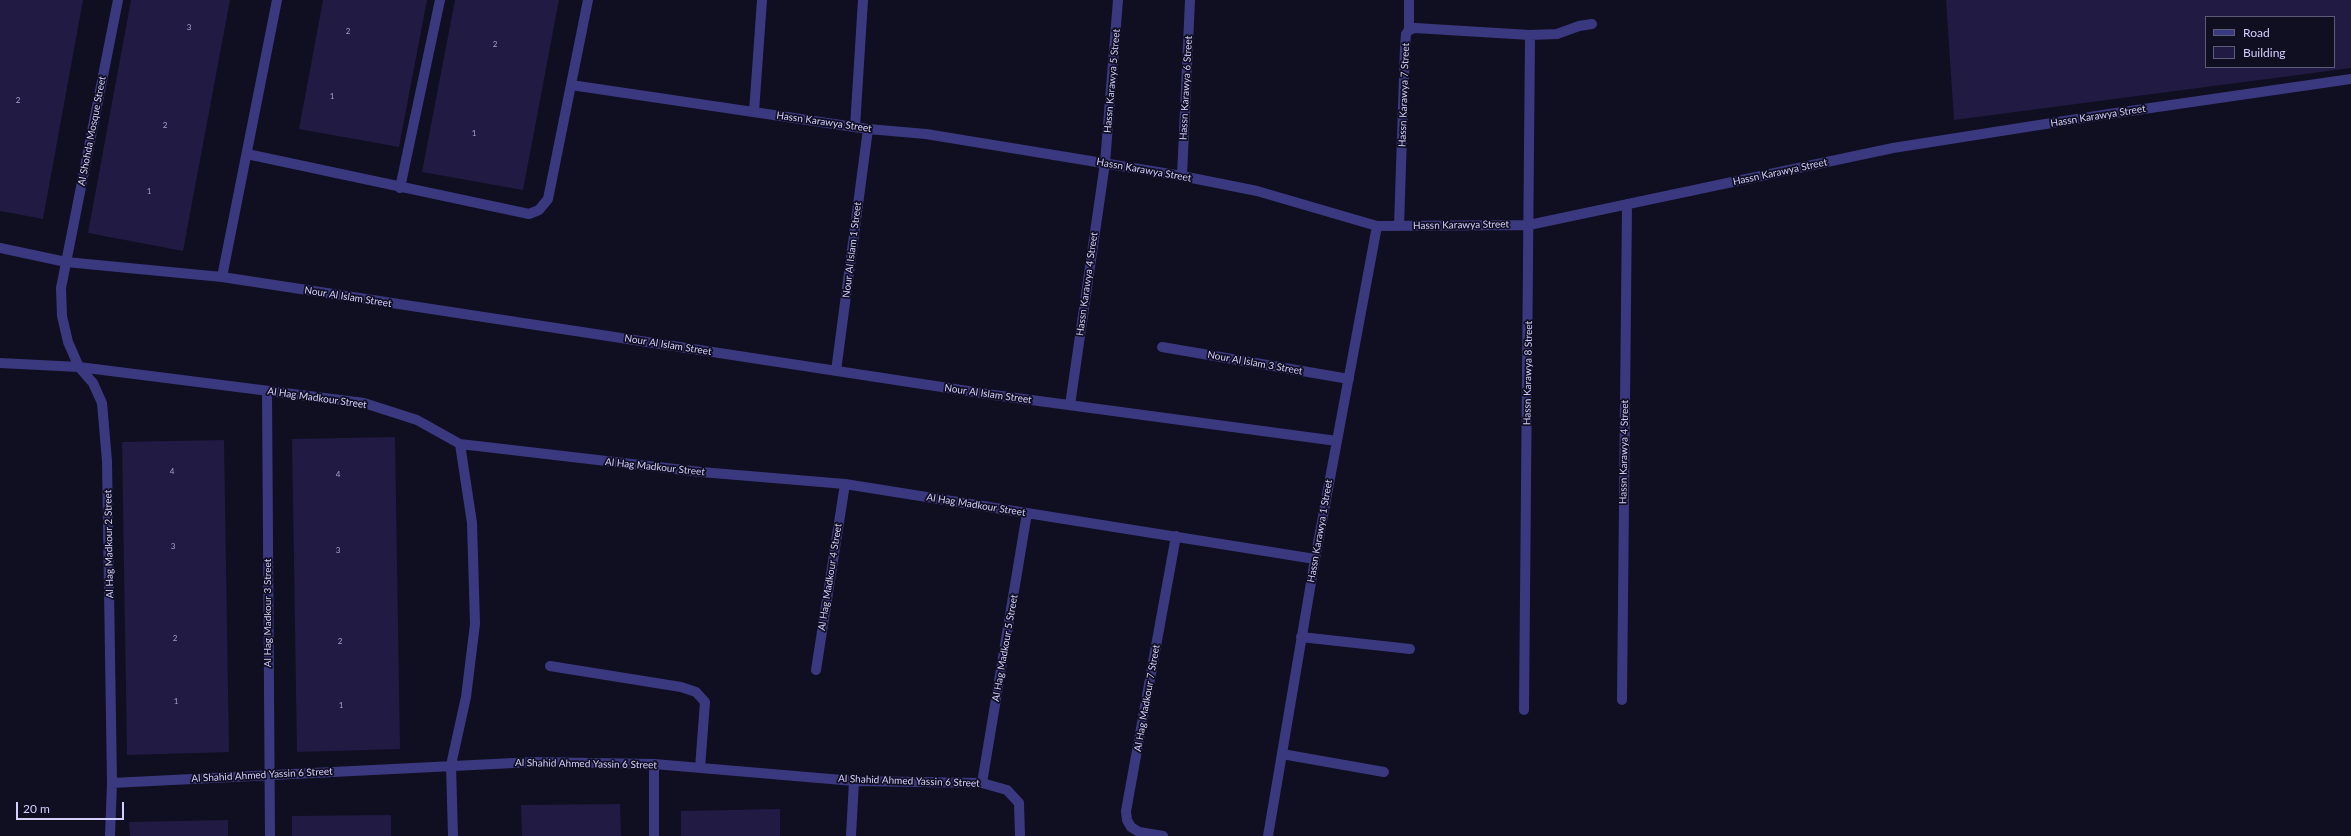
<!DOCTYPE html>
<style>
body{margin:0}
#map{position:relative;width:2351px;height:836px;overflow:hidden;background:#100e21;font-family:Lato,sans-serif}
canvas{display:block}
.legend{position:absolute;left:2205px;top:16px;width:130px;height:52px;box-sizing:border-box;background:#100e21;border:1px solid #5e5b79;margin:0;padding:5px 7px;list-style:none;font-size:12px;color:#d3cffe}
.legend li{display:flex;align-items:center;gap:8px;height:20px}
.legend b{width:20px;border:1px solid #5e5b79}
.scale{position:absolute;left:16px;top:802px;width:108px;height:18px;box-sizing:border-box;border:2px solid #d3cffe;border-top:0;padding-left:5px;font-size:12px;line-height:14px;white-space:nowrap;color:#d3cffe;-webkit-text-stroke:3px #100e21;paint-order:stroke}
</style>
<div id="map">
<canvas width="2351" height="836"></canvas>
<ul class="legend">
<li><b style="height:5px;background:#3a397f"></b>Road</li>
<li><b style="height:11px;background:#211a42"></b>Building</li>
</ul>
<div class="scale">20 m</div>
</div>
<script>
const ctx = document.querySelector('canvas').getContext('2d');
ctx.lineJoin = 'round';
function fillPath(path, color) { ctx.fillStyle = color; ctx.fill(path, 'evenodd'); }
const toPath = rows => new Path2D(rows.map(r => 'M' + r).join(''));
function trace(path, color, width, dash) { ctx.strokeStyle = color; ctx.lineWidth = width; ctx.lineCap = dash ? 'butt' : 'round'; ctx.setLineDash(dash || []); ctx.stroke(path); }
function label(font, color, halo, rows, align = 'center') {
  ctx.font = font + ' Lato,sans-serif'; ctx.lineWidth = 3.5; ctx.setLineDash([]); ctx.textBaseline = 'middle'; ctx.strokeStyle = halo; ctx.fillStyle = color; for (const [text, x, y, turn = 0] of rows) {
    ctx.save(); ctx.translate(x, y); ctx.rotate((+turn || 0) * Math.PI / 180); ctx.textAlign = isNaN(turn) ? turn : align; if (halo) ctx.strokeText(text, 0, 0); ctx.fillText(text, 0, 0); ctx.restore();
  }
}
const building = toPath([
 [0,0,83,0,43,219,0,211],
 [131,0,230,0,183,251,88,233],
 [323,0,427,0,399,147,299,129],
 [455,0,559,0,523,190,422,172],
 [1946,0,2351,0,2351,68,1954,120],
 [2206,17,2334,17,2334,67,2206,67],
 [395,437,400,749,297,752,292,439],
 [224,440,229,752,127,755,122,442],
 [620,804,621,836,522,836,521,805],
 [780,809,780,836,681,836,681,811],
 [391,815,391,836,292,836,292,816],
 [228,820,228,836,130,836,129,822]
]);
const street = toPath([
 [1409,30,1409,0],
 [571,85,868,129,926,134,1182,176,1257,191,1377,226,1529,225,1893,148,2109,114,2351,79],
 [754,112,762,0],
 [855,127,863,0],
 [247,154,529,214,539,210,548,199,588,0],
 [1182,176,1190,0],
 [400,188,440,0],
 [1399,226,1405,47,1406,34,1409,30,1415,28,1530,35,1557,34,1579,26,1592,24],
 [0,248,66,262,222,277,994,395,1337,441],
 [222,277,277,0],
 [1162,347,1349,379],
 [0,363,79,367,364,403,417,420,460,444,701,472,845,484,1315,559],
 [836,371,868,129],
 [267,391,270,836],
 [1070,405,1105,163,1118,0],
 [1301,637,1410,649],
 [550,666,681,687,696,692,705,702,700,768],
 [816,670,845,484],
 [1622,700,1627,204],
 [1524,710,1530,35],
 [1282,754,1384,772],
 [654,764,654,836],
 [112,783,534,762,654,764,854,781,982,783,1007,790,1019,803,1020,836],
 [982,783,1027,513],
 [110,836,112,783,107,461,102,403,93,383,79,367,68,342,62,316,61,288,118,0],
 [453,836,451,765,466,697,475,624,472,523,460,444],
 [851,836,854,781],
 [1163,836,1139,832,1131,827,1127,820,1126,811,1176,536],
 [1268,836,1315,559,1377,226]
]);
const numberNames = [
 ["3",189,27],
 ["2",348,31],
 ["2",495,44],
 ["1",332,96],
 ["2",18,100],
 ["2",165,125],
 ["1",474,133],
 ["1",149,191],
 ["4",172,471],
 ["4",338,474],
 ["3",173,546],
 ["3",338,550],
 ["2",175,638],
 ["2",340,641],
 ["1",176,701],
 ["1",341,705]
];
const streetNames = [
 ["Hassn Karawya 5 Street",1112,81,-85],
 ["Hassn Karawya 6 Street",1186,88,-87],
 ["Hassn Karawya 7 Street",1404,95,-88],
 ["Hassn Karawya Street",2098,116,-9],
 ["Hassn Karawya Street",824,122,8],
 ["Al Shohda Mosque Street",92,131,-79],
 ["Hassn Karawya Street",1144,170,10],
 ["Hassn Karawya Street",1780,172,-12],
 ["Hassn Karawya Street",1461,225,-1],
 ["Nour Al Islam 1 Street",852,250,-83],
 ["Hassn Karawya 4 Street",1087,284,-82],
 ["Nour Al Islam Street",348,297,9],
 ["Nour Al Islam Street",668,345,9],
 ["Nour Al Islam 3 Street",1255,363,10],
 ["Hassn Karawya 8 Street",1528,373,-89],
 ["Nour Al Islam Street",988,394,8],
 ["Al Hag Madkour Street",317,398,8],
 ["Hassn Karawya 4 Street",1624,452,-89],
 ["Al Hag Madkour Street",655,467,6],
 ["Al Hag Madkour Street",976,505,9],
 ["Hassn Karawya 1 Street",1320,531,-80],
 ["Al Hag Madkour 2 Street",109,544,-91],
 ["Al Hag Madkour 4 Street",830,577,-81],
 ["Al Hag Madkour 3 Street",268,613,-90],
 ["Al Hag Madkour 5 Street",1005,648,-80],
 ["Al Hag Madkour 7 Street",1147,698,-80],
 ["Al Shahid Ahmed Yassin 6 Street",586,764,1],
 ["Al Shahid Ahmed Yassin 6 Street",262,775,-3],
 ["Al Shahid Ahmed Yassin 6 Street",909,781,2]
];
fillPath(building, '#211a42');
trace(street, '#3a397f', 10);
label('8px', '#a6a2cf', null, numberNames);
label('10px', '#d3cffe', '#100e21', streetNames);
</script>
